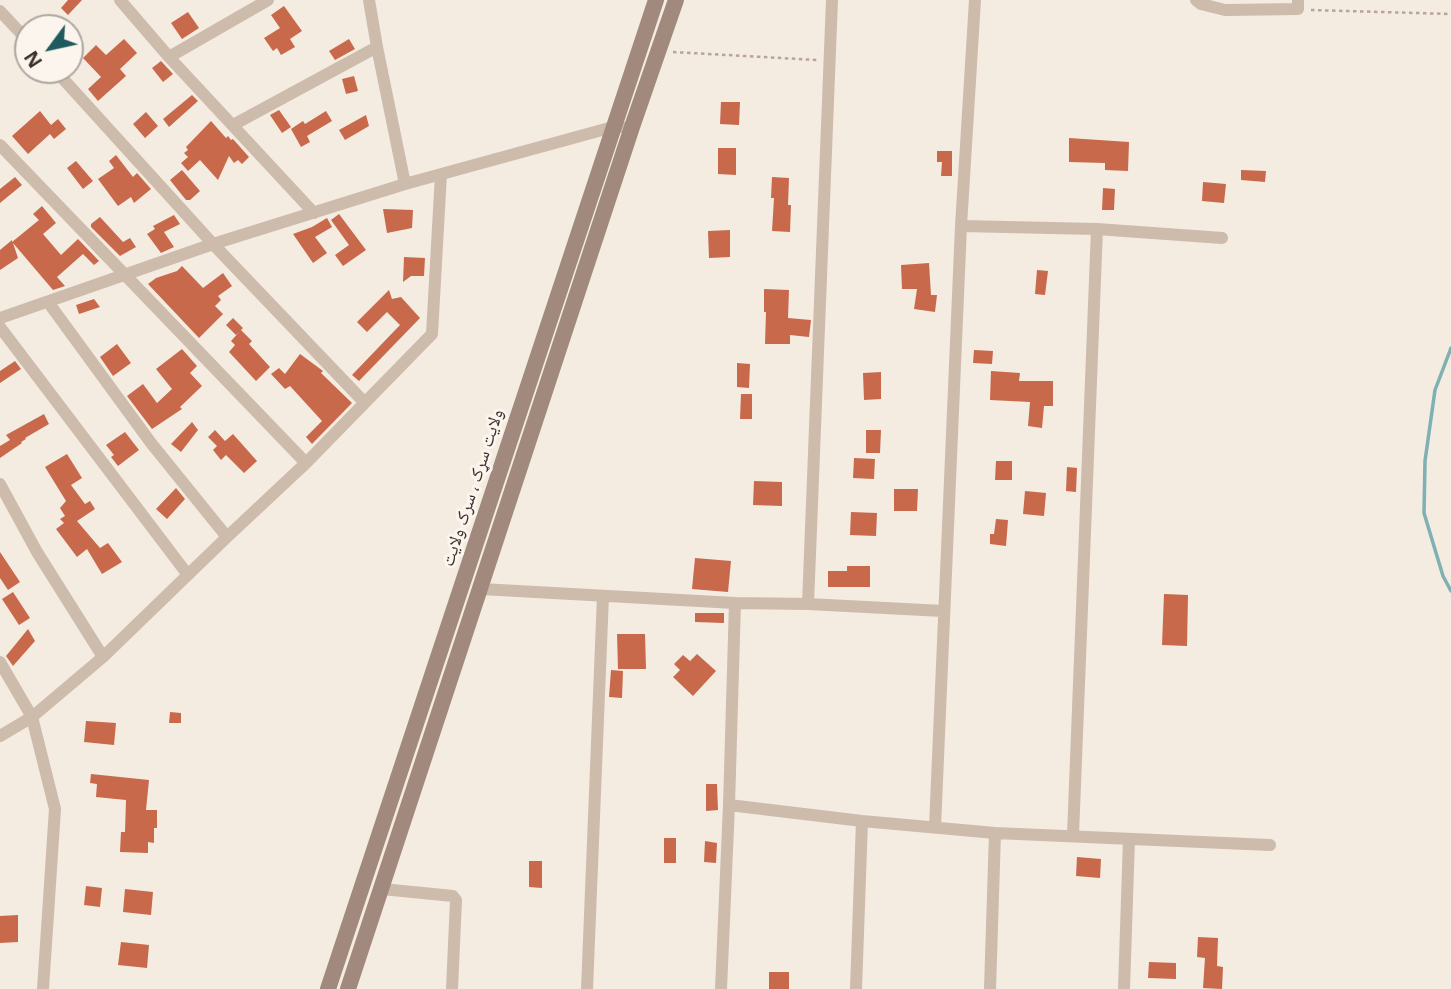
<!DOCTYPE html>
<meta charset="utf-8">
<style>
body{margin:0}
#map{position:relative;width:1451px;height:989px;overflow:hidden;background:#f4ebe1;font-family:"Noto Sans",sans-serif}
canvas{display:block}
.north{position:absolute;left:14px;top:14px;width:70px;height:70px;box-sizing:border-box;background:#fbf5ee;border:2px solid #aea6a0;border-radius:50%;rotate:237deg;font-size:19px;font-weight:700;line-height:28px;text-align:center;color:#3b302b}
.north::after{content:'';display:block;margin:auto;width:24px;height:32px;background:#1f5a5e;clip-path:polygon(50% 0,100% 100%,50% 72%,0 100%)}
</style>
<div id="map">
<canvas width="1451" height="989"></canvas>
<div class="north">N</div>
</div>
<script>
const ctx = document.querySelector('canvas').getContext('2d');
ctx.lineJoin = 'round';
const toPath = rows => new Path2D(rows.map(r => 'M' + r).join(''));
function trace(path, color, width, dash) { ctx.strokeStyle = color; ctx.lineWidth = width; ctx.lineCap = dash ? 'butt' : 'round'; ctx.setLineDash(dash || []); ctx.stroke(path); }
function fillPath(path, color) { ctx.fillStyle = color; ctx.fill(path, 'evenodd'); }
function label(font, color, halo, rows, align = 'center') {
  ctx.font = font + ' "Noto Sans","Noto Naskh Arabic",sans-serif'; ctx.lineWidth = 6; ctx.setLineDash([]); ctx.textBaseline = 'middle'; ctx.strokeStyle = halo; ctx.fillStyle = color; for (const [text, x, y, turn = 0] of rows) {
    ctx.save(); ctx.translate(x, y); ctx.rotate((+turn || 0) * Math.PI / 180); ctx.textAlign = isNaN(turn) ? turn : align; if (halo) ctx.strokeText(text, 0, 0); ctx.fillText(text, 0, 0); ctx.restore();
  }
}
const stream = toPath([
 [1451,348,1435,390,1425,461,1424,513,1443,576,1451,591]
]);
const building = toPath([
 [68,0,82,0,68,15,61,8],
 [284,6,302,31,290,39,295,47,281,55,277,48,273,51,264,38,280,28,271,15],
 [188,12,199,28,182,39,171,23],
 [124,39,137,53,120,69,126,76,98,101,88,89,101,77,83,58,96,45,106,55],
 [349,39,355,49,335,60,329,51],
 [161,61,173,74,163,82,152,68],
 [354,76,358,91,346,94,342,79],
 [192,95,198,101,169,127,163,119],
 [721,102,740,102,739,125,720,124],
 [279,110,291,127,282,133,270,115],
 [40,111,51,125,58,119,66,129,54,139,50,134,28,154,12,136],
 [326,111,332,121,307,136,310,142,301,147,291,129,303,121,305,124],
 [146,112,158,126,145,138,133,124],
 [366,115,369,126,345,140,339,130],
 [211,121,226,138,228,136,231,140,233,139,249,157,242,164,238,160,234,163,229,156,218,180,200,160,188,171,181,163,188,157,184,153,188,150,186,147],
 [1069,138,1129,142,1128,171,1105,170,1105,163,1069,162],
 [718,148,736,148,736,175,718,174],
 [937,151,952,151,952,176,941,176,942,162,937,162],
 [116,155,133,177,137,173,151,189,134,203,131,197,118,206,98,179,114,168,109,161],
 [76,161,93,181,83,189,67,168],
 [182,170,200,191,190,200,186,200,170,180],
 [1241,170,1266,171,1265,182,1241,180],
 [15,177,22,185,0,203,0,189],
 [772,177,789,178,788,205,791,205,790,232,772,231,774,198,771,198],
 [1203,182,1226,184,1224,203,1202,201],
 [1103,188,1115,189,1114,210,1102,210],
 [42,206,56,223,43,234,61,255,78,239,99,261,94,265,83,254,57,277,65,286,53,290,13,243,18,258,0,270,0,250,12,240,12,242,39,220,33,214],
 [383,209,413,210,412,228,387,233],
 [339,214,366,250,343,266,335,255,349,245,331,220],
 [174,215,180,224,164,232,174,247,161,253,147,234,155,229,153,226],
 [100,217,123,242,130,238,136,247,120,256,91,227,91,224],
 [327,218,332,227,315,237,327,253,313,263,293,234,312,227],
 [730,230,730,257,709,258,708,231],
 [404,257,425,258,424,276,411,276,403,282],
 [929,263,931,295,937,295,935,312,914,309,917,289,902,289,901,265],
 [182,266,203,288,223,273,232,286,218,296,221,300,215,306,223,314,199,338,148,284,156,278,177,271],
 [1037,270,1048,271,1045,295,1035,294],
 [764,289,789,290,788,318,811,320,809,337,790,335,790,344,765,344,766,312,764,312],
 [389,290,392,299,401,297,420,318,359,381,352,375,400,325,387,312,367,332,357,322],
 [94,299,100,307,79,314,76,305],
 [233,318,243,328,236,335,226,325],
 [241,330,252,341,249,344,270,367,256,381,229,352,235,345,231,341],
 [117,344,131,363,113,376,100,357],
 [182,349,197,366,190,373,202,386,180,407,182,409,152,429,127,396,143,384,157,403,172,389,156,369],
 [974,350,993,351,992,364,973,363],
 [300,354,319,368,323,371,321,373,352,403,312,444,306,437,322,421,290,386,285,389,271,374,279,368,285,374],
 [15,361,21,369,0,383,0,371],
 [737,363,750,364,749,388,737,387],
 [991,371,1020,373,1019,381,1053,381,1053,406,1044,406,1042,428,1028,426,1030,402,990,400],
 [881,372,881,399,864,400,863,373],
 [741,394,752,394,752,419,740,419],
 [44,414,49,424,25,438,26,439,21,442,22,443,0,458,0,446,10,440,6,435],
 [192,422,198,430,181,452,171,444],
 [215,430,225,441,233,434,257,461,244,473,226,455,221,460,213,450,217,446,208,437],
 [866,430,881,430,880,453,866,453],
 [125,432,139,450,118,466,111,457,114,455,106,445],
 [67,454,82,478,71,485,85,504,90,501,95,509,77,521,100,548,108,543,122,562,102,574,87,549,77,557,56,529,64,523,60,519,65,516,60,508,66,501,45,467],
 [854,458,875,459,874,479,853,478],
 [996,461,1012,461,1012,480,995,480],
 [1067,467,1077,468,1076,492,1066,491],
 [754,481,782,482,782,506,753,505],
 [176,488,185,499,167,519,156,509],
 [894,489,918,489,917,511,894,511],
 [1025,491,1046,493,1044,516,1023,514],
 [851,512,877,513,876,536,850,535],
 [996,519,1008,520,1006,546,990,544,990,534,994,534],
 [0,552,20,582,8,590,0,578],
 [695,558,731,561,728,592,692,589],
 [847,566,870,566,870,587,828,587,828,571,847,571],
 [13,592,30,618,19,625,2,599],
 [1164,594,1188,595,1187,646,1162,645],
 [695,613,724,613,724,623,695,622],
 [28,629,35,641,13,666,6,656],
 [617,634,645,634,646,669,618,669],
 [697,654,716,671,693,696,673,677,680,670,674,664,683,655,690,661],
 [611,670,623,671,622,698,609,697],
 [170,712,181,713,181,723,169,723],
 [86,721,116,723,114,745,84,742],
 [91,774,149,780,146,810,157,810,157,828,154,828,154,843,148,842,148,853,120,852,121,832,125,832,126,800,96,797,97,784,90,783],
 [706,784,717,784,718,810,706,811],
 [664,838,676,838,676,863,664,863],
 [705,841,717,843,716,863,704,862],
 [1077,857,1101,859,1100,878,1076,876],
 [529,861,542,861,542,888,529,887],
 [86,886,102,888,100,907,84,905],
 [125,889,153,892,151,915,123,912],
 [18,915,18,942,0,943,0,916],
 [1198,937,1218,938,1217,966,1223,967,1222,989,1203,988,1205,958,1197,957],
 [121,942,149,945,147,968,118,965],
 [1149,962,1176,963,1176,979,1148,978],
 [769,972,789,972,789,989,769,989]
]);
const path = toPath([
 [1311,10,1451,14],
 [673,52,817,60]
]);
const minor = toPath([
 [120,0,169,57,314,213],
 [369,0,377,47,405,184],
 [1196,0,1201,4,1225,10,1298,9,1298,0],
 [0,11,28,41],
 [169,57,268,0],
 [55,70,213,244,364,402],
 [233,125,377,47],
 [0,145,306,463],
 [961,226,1097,229,1073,835],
 [1097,229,1222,238],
 [48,302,151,443,227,537],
 [0,318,213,244,405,184,613,127,622,127],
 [0,327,188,575],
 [0,484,37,552,103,657],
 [481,589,735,603,808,604,943,611],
 [808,604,832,0],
 [0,662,32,717,55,809,43,989],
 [0,736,32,717,103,657,227,537,306,463,432,334,441,174],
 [729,805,862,821,995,833,1270,845],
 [935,827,961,226,975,0],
 [382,889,453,896,456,900,452,989],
 [587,989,603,596],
 [721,989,729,805,735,603],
 [856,989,862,821],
 [990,989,995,833],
 [1124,989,1129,839]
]);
const secondary = toPath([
 [328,989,656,0],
 [348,989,632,127,676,0]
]);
const streetNames = [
 ["ولایت سړک ، سرک ولایت",473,488,-72]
];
trace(stream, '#7fb0b2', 3.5);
fillPath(building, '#c8694b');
trace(path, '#b9a596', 2.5, [3.5, 3.5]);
trace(minor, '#cdbbac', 12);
trace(secondary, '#a18a7d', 16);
label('18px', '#3b302b', '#fbf5ee', streetNames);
</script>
